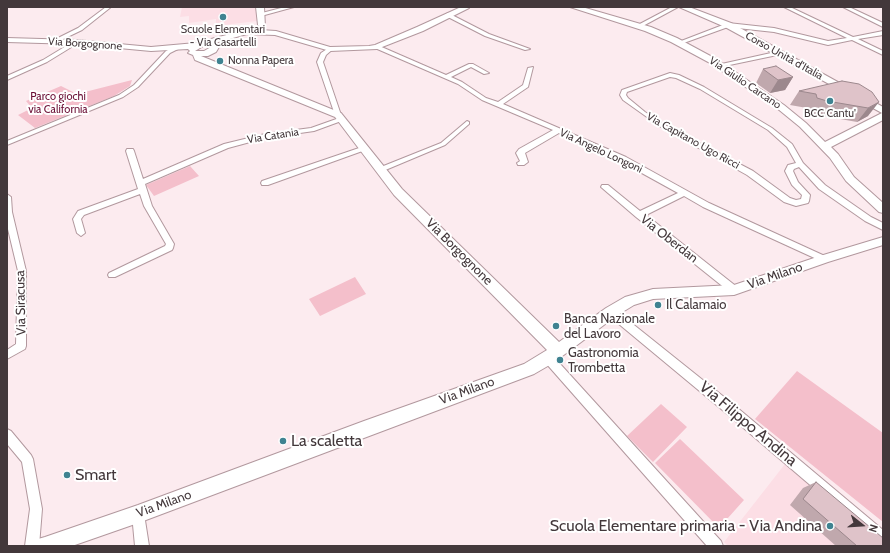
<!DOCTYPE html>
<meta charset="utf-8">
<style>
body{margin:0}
#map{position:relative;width:890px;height:553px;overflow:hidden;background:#fcebef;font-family:Cabin,sans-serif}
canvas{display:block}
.frame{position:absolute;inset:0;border:8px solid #43383b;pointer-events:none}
.north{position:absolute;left:842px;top:505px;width:40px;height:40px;-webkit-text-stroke:3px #fff;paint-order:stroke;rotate:107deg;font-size:11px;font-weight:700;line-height:16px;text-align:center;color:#43383b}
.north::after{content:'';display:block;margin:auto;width:14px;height:18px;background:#43383b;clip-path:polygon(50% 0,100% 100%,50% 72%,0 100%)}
</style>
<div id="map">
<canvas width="890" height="553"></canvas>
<div class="frame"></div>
<div class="north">N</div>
</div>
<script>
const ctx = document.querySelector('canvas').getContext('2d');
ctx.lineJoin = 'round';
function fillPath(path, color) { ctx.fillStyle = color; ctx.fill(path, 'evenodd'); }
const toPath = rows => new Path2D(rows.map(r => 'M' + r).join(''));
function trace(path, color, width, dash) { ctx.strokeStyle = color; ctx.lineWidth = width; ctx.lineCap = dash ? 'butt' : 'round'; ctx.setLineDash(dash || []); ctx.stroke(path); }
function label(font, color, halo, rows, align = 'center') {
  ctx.font = font + ' Cabin,sans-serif'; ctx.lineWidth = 4; ctx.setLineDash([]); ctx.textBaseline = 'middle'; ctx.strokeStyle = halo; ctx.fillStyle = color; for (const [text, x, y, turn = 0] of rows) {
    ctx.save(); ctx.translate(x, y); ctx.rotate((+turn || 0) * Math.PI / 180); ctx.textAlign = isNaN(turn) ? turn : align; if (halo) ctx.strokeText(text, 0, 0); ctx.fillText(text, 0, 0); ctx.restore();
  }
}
const built = toPath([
 [182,7,255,7,257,21,216,26,216,19,189,23,189,16,180,17],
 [785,464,881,546,728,546,724,542]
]);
const green = toPath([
 [132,80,130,86,114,96,35,128,18,115,32,108,26,101,61,86,77,94],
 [190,166,199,176,154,196,146,185],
 [355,277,366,294,320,316,309,299],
 [797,371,883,433,883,522,755,419],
 [661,404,687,427,653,462,627,436],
 [680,439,744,500,719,528,655,463]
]);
const street = toPath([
 [106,7,111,7,82,30,57,42,52,41,78,28,106,7],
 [285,7,294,7,261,16,258,14,285,7],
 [672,7,678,7,641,27,636,26,672,7],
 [784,7,790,7,853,37,883,31,883,35,858,39,883,51,883,55,852,40,828,45,774,32,728,27,681,44,676,43,728,23,774,28,828,41,847,38,784,7],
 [843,7,849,7,883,23,883,27,843,7],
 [448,13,489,34,530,49,525,50,485,36,446,16,445,15,448,13],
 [76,40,79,42,78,43,47,62,7,80,7,76,43,60,76,40],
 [377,45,446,75,469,64,473,64,489,73,484,74,471,67,451,77,462,82,486,98,498,102,523,85,528,68,533,67,528,87,503,104,626,157,709,203,827,257,828,259,827,261,821,261,703,207,684,196,646,215,737,287,739,290,737,293,731,293,636,217,601,187,602,185,608,185,640,211,678,193,620,161,559,133,525,153,528,162,524,165,518,165,517,163,520,161,516,153,519,149,553,130,482,100,458,84,375,48,375,46,377,45],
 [176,46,179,48,178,49,170,53,138,87,123,97,7,145,7,141,119,95,134,85,166,51,176,46],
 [330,47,333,49,326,55,323,62,341,115,338,117,335,115,317,62,321,53,330,47],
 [780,51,783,53,782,54,720,67,717,65,780,51],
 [670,73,679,75,704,87,772,128,792,144,803,163,825,185,871,217,883,223,883,230,865,221,819,189,799,167,794,169,793,171,798,182,810,195,809,201,808,203,796,206,784,202,747,175,661,127,623,100,620,95,622,90,670,73],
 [670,77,676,78,700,89,768,130,787,147,796,163,788,165,785,171,792,185,802,195,801,199,796,200,790,198,753,171,665,125,645,112,628,98,626,95,627,92,670,77],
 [342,117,345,119,344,120,314,131,265,138,228,148,145,184,152,206,174,244,173,248,172,250,115,277,109,277,108,275,109,273,165,246,166,244,144,206,140,194,84,215,81,219,85,233,81,236,77,233,73,219,78,211,138,189,126,151,127,149,133,149,134,151,143,179,224,144,265,134,311,128,342,117],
 [467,121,469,122,469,124,445,145,383,171,380,171,376,169,441,143,467,121],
 [362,147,366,147,368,149,268,185,262,185,261,183,262,181,362,147],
 [7,194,11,197,12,212,26,271,26,346,25,349,7,359,7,350,16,344,18,271,7,225,7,194],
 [611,308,614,309,734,405,883,530,883,544,878,543,726,413,608,315,606,312,608,309,611,308],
 [548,353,552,355,721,541,723,546,707,546,544,361,543,358,544,355,548,353],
 [7,429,11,431,31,455,33,459,42,509,39,546,25,546,30,509,22,462,7,444,7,429],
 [138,508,142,510,144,514,149,546,135,546,132,514,134,510,138,508]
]);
const secondary = toPath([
 [256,7,264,7,265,27,262,27,258,25,256,7],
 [461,7,469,8,423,31,377,49,330,51,275,35,247,34,215,43,219,47,216,52,208,56,201,56,341,113,402,189,559,342,606,308,625,297,653,289,734,285,820,256,883,237,883,245,828,262,734,295,653,299,634,305,616,316,553,363,534,374,138,523,72,546,36,546,38,539,45,537,138,505,364,421,524,364,547,350,394,195,335,117,195,60,193,55,188,53,190,51,188,49,151,51,76,44,7,42,7,38,76,40,151,47,196,43,257,27,260,27,260,30,276,31,330,47,369,46,375,45,417,27,461,7],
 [205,45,211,47,204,51,195,51,205,45],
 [570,7,582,7,651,27,677,38,716,59,784,105,806,123,825,142,882,113,725,27,679,7,689,7,731,23,883,107,883,120,831,147,838,154,854,177,883,203,883,213,879,212,846,181,830,158,800,127,778,109,710,63,671,42,645,31,570,7]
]);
const wall = toPath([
 [763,69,793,77,785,90,770,93,756,83],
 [799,91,872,92,868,116,857,122,818,115,808,112,807,108,790,105],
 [816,482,883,546,836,546,790,505,803,488]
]);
const shadedWall = toPath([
 [793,77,785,90,770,93,778,80],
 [879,102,868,116,857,122,868,108]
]);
const building = toPath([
 [776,66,793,77,778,80,763,69,776,66],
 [842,81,859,84,872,92,879,102,868,108,827,101,817,98,816,94,799,91,842,81],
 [816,482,883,538,883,546,857,546,803,499,816,482]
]);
const markers = [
 [223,17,4,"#3f8391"],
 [220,61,4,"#3f8391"],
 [830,101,4,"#3f8391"],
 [658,305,4,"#3f8391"],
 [556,326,4,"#3f8391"],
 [560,360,4,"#3f8391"],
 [283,441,4,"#3f8391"],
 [67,475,4,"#3f8391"],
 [830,526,4,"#3f8391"]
];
const farPoinames = [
 ["Scuole Elementari",223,30],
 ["- Via Casartelli",223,43],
 ["Nonna Papera",228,61,"left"],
 ["BCC Cantu'",830,114]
];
const farStreetnames = [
 ["Via Borgognone",85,44,4],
 ["Corso Unità d'Italia",784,56,29],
 ["Via Giulio Carcano",745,83,34],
 ["Via Catania",273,136,-9],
 ["Via Capitano Ugo Ricci",693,141,29],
 ["Via Angelo Longoni",601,151,25]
];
const farParknames = [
 ["Parco giochi",58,97],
 ["via California",58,110]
];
const streetNames = [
 ["Via Oberdan",669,239,38],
 ["Via Borgognone",459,252,45],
 ["Via Milano",775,276,-19],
 ["Via Siracusa",21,303,-91],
 ["Via Milano",467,391,-20],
 ["Via Milano",164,504,-20]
];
const poiNames = [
 ["Il Calamaio",666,305],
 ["Banca Nazionale",564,319],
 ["del Lavoro",564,334],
 ["Gastronomia",568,353],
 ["Trombetta",568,368]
];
const nearStreetnames = [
 ["Via Filippo Andina",748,424,40]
];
const nearPoinames = [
 ["La scaletta",291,441],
 ["Smart",75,475],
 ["Scuola Elementare primaria - Via Andina",822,526,"right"]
];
fillPath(built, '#fcdee5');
fillPath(green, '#f4bfcb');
trace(street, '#b2989e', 2);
trace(secondary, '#b2989e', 2);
fillPath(street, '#fff');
fillPath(secondary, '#fff');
fillPath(wall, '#c0a8ad');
fillPath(shadedWall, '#9c888d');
fillPath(building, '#dfc3c9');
trace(building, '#9c888d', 1);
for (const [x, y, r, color] of markers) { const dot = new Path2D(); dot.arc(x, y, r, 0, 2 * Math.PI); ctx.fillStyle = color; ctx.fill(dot); trace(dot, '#fff', 1.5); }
label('11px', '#43383b', '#fff', farPoinames);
label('11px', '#43383b', '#fff', farStreetnames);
label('11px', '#690c33', '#fff', farParknames);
label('13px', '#43383b', '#fff', streetNames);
label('13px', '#43383b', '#fff', poiNames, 'left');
label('16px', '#43383b', '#fff', nearStreetnames);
label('16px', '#43383b', '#fff', nearPoinames, 'left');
</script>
